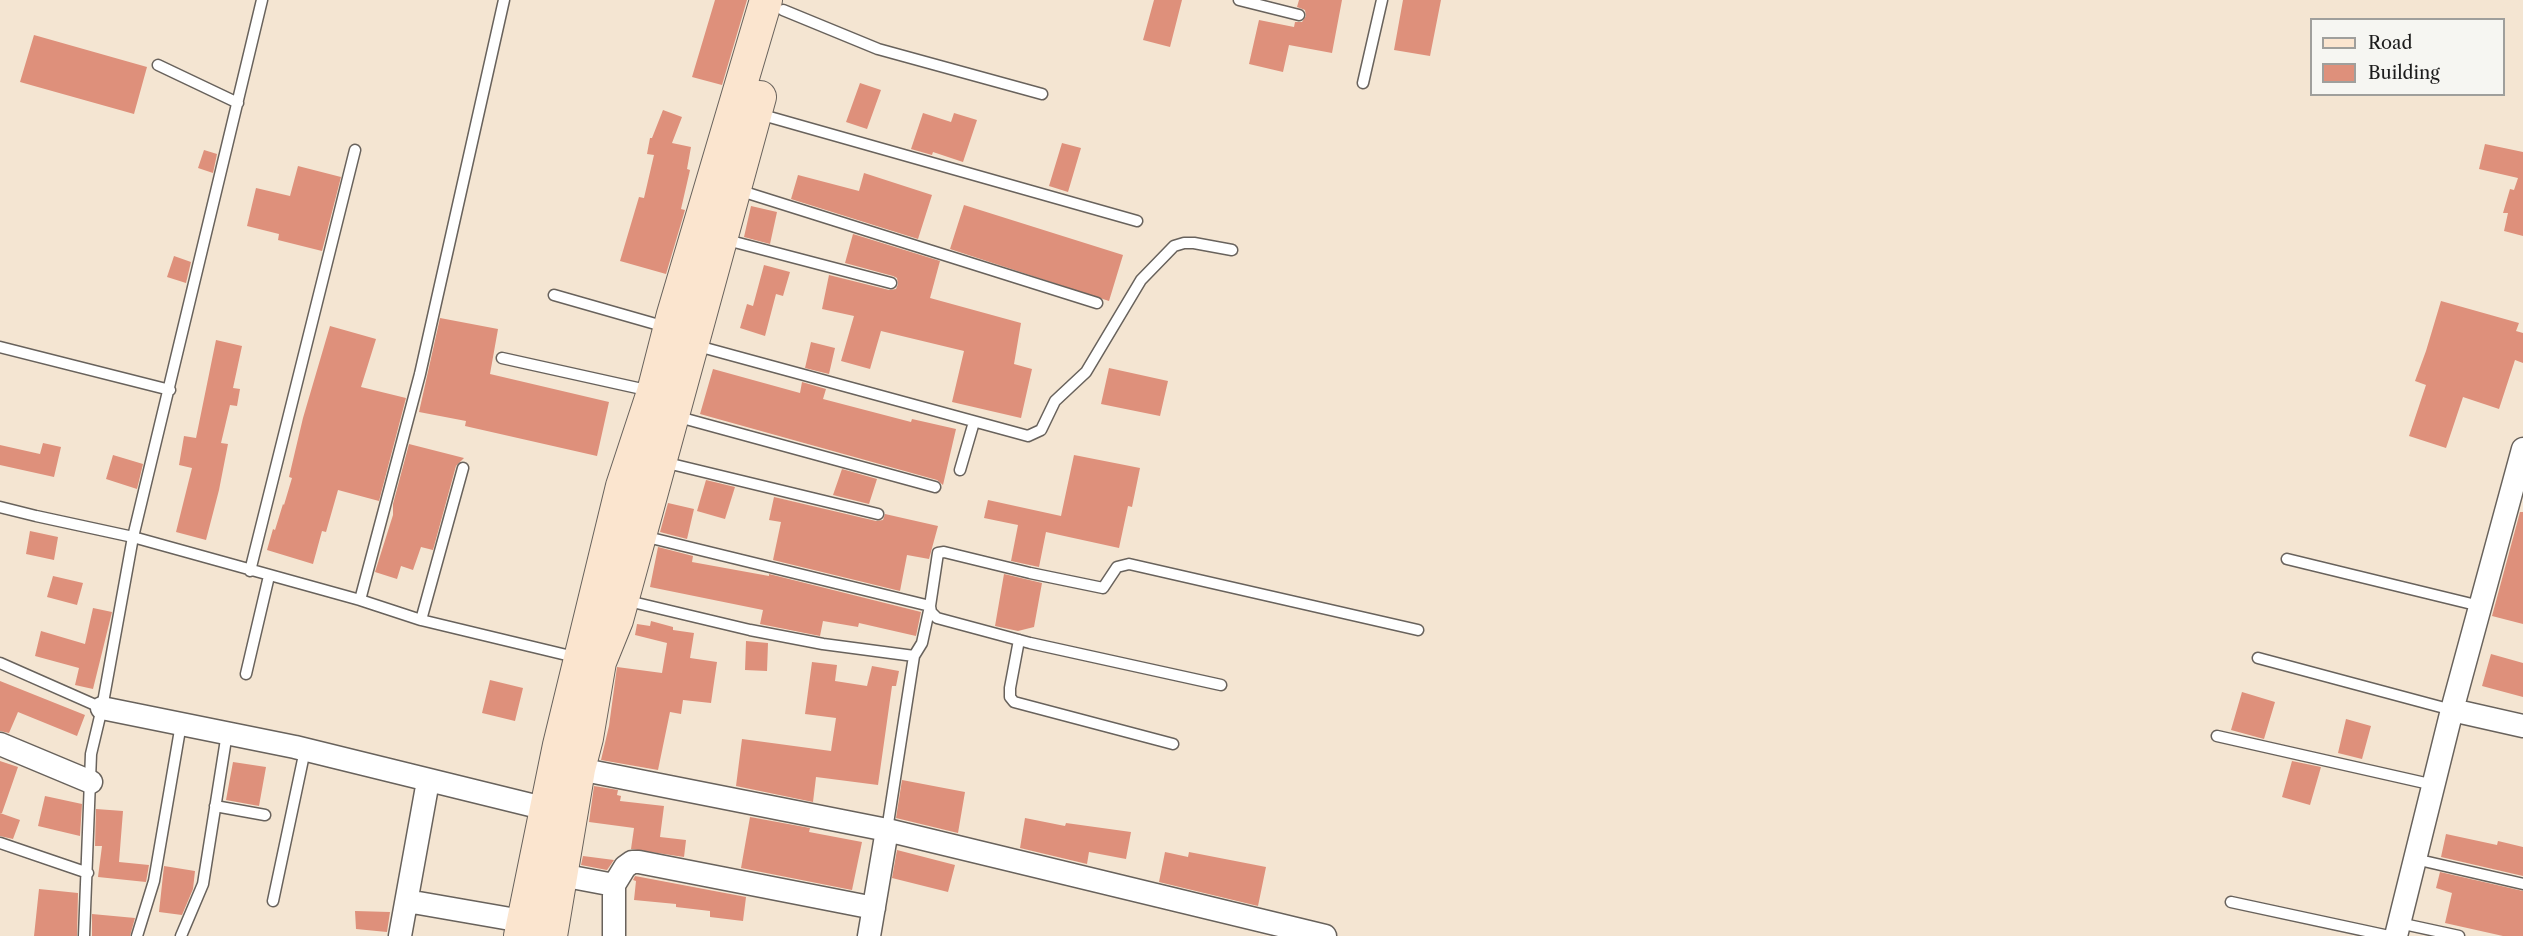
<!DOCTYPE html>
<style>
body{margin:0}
#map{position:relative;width:2523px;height:936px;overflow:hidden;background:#f4e5d2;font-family:"Libre Caslon Text",serif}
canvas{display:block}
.legend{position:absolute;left:2310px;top:18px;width:195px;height:78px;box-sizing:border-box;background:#f6f6f2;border:2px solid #9f9f9c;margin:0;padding:8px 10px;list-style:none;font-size:18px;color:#1c1c1c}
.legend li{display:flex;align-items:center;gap:12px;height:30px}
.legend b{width:30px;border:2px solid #9f9f9c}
</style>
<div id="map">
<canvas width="2523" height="936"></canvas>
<ul class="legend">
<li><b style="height:8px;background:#fbe5cf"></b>Road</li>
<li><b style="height:16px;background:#de907b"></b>Building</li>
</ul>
</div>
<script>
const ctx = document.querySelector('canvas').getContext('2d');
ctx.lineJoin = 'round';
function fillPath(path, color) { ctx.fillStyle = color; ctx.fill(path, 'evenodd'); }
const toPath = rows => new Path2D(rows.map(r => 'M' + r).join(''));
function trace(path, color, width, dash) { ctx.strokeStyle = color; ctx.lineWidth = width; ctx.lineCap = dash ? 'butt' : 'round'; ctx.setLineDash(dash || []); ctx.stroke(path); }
const building = toPath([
 [715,0,747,0,722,85,692,77],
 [1154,0,1182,0,1170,47,1143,40],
 [1299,0,1342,0,1332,53,1289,45,1283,72,1249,64,1259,20,1294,27,1295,22,1302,22,1306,16,1305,10,1297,7],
 [1403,0,1441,0,1430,56,1394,50],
 [34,35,147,67,134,114,20,82],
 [860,83,881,90,867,129,846,122],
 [663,110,682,117,672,143,691,147,687,169,690,170,681,209,685,210,666,274,620,261,639,197,644,198,654,155,647,154,650,138,652,138],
 [923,113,951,122,954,113,977,120,963,162,933,152,932,155,911,149],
 [1062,143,1081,148,1068,192,1049,186],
 [2485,144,2523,152,2523,236,2504,231,2508,213,2503,213,2510,189,2514,190,2518,178,2479,169],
 [204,150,217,154,213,173,198,168],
 [298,166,341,177,322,251,278,240,279,234,247,226,256,188,290,196],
 [864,173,932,195,918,239,791,199,798,175,859,191],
 [964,205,1123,255,1109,301,950,249],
 [751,206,777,212,770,244,744,237],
 [853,234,940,261,930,298,1021,323,1014,364,1032,369,1021,418,952,402,964,351,881,331,870,369,841,361,854,316,822,309,829,275,889,290,896,289,898,284,897,278,893,276,845,263],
 [174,256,191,262,186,283,167,277],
 [764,265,790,272,783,296,776,294,765,336,740,328,747,304,753,306],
 [2441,301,2519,323,2516,331,2523,333,2523,363,2515,360,2499,409,2463,397,2446,448,2409,436,2426,385,2415,381,2426,351],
 [440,318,498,329,490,374,609,402,597,456,465,426,466,421,419,412],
 [330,326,376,339,361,387,406,398,379,501,338,490,326,532,322,531,313,564,267,550,273,529,275,530,283,504,284,505,292,478,289,477,303,418],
 [216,340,242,346,233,388,240,389,237,406,230,405,221,443,228,444,219,490,206,540,176,532,192,468,179,465,184,436,196,438],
 [811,342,835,348,829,374,805,368],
 [1109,368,1168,381,1160,416,1101,404],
 [713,369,800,393,802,382,826,389,823,399,911,422,912,419,956,429,943,485,937,480,700,414],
 [43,443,61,447,54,477,0,465,0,445,40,454],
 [409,444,464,458,456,466,433,550,421,547,413,570,401,566,397,579,375,572,393,515,393,504],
 [113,455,143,464,137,489,106,479],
 [1074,455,1140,468,1132,507,1128,506,1119,548,1046,532,1039,567,1011,561,1018,525,984,518,988,500,1061,516],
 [842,469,877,479,869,504,833,495],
 [706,480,735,487,725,519,697,511],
 [774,497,876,521,883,520,885,514,938,526,929,559,907,555,900,591,773,560,781,522,769,520],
 [668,503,694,509,687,539,660,532],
 [2520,512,2523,512,2523,624,2492,616],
 [30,531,58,537,54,560,26,554],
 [658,547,693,556,692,562,769,576,769,574,921,612,916,636,859,623,858,627,823,621,820,636,760,624,763,610,650,587],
 [1004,574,1042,583,1034,627,1018,631,995,626],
 [53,576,83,583,77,605,47,597],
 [93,608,112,612,93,689,75,685,79,668,35,656,41,631,85,644],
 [651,621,673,627,673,630,694,633,690,658,717,662,711,703,683,700,681,714,670,712,658,770,601,760,609,726,617,667,662,673,667,643,635,635,637,624,650,626],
 [746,641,768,643,767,671,745,670],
 [2491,654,2523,663,2523,697,2482,686],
 [812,662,837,665,835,681,867,686,872,666,899,671,896,686,892,686,878,785,816,777,813,802,736,786,742,739,831,751,836,718,805,714],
 [490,680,523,688,515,721,482,713],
 [0,681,85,715,77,736,18,712,9,733,0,731],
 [2242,692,2275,702,2264,739,2231,730],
 [2346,719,2371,726,2362,759,2338,753],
 [0,761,18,767,2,813,0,813],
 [2292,761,2321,767,2310,805,2282,797],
 [233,762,266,767,259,806,226,800],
 [902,780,965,792,958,833,896,818],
 [594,786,618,790,617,795,621,796,620,801,664,806,660,837,686,840,684,857,631,849,634,828,589,822],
 [45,796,82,804,80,836,38,826],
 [96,809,123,811,119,862,149,865,146,882,98,877,102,846,95,846],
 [0,813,20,820,13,839,0,836],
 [750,817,810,828,809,832,862,842,852,890,741,868],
 [1025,818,1065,826,1066,823,1131,832,1126,859,1089,852,1087,864,1020,848],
 [2446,834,2497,845,2498,841,2523,847,2523,876,2441,857],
 [897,850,955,865,948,892,892,878],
 [1165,852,1188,857,1189,852,1266,867,1258,906,1159,882],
 [583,856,614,860,607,870,581,865],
 [164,866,195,871,193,889,182,915,159,912],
 [2440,872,2523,891,2523,936,2503,936,2445,923,2452,893,2436,888],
 [635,876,746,897,743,921,710,917,710,911,676,907,676,904,634,900,636,881,633,880],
 [39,889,78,893,77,936,34,936],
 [355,911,390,912,387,932,356,929],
 [92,914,135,918,130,936,92,936]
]);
const service = toPath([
 [1239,0,1299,15],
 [783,10,878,49,1042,94],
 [158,65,238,103],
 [1363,83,1382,0],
 [759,114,1137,221],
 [738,190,1097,303],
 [723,239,891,283],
 [554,295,666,327],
 [694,345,1028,436,1041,430,1055,401,1086,372,1141,280,1174,246,1184,243,1194,243,1232,250],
 [0,347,170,390],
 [502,358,651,391],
 [675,416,935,487],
 [663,462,878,514],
 [960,470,974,422],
 [0,507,36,516,133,537,360,600,421,620,579,658],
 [2287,559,2480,606],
 [250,571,355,150],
 [360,600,420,374,504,0],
 [624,600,750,630,823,644,914,656,922,643,930,606,643,536],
 [421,620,463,468],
 [1019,640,1010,688,1010,697,1014,702,1173,744],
 [2258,658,2452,710],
 [0,663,102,708],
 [246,674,269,576],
 [1221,685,1030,643,937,618,931,612,930,606,938,553,944,552,1030,573,1103,588,1117,567,1129,564,1418,630],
 [2217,736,2434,785],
 [215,806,265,815],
 [887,830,914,656],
 [0,843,88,873],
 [2415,859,2523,884],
 [273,901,305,750],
 [2231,902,2389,936],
 [2399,923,2459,936],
 [84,936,91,754,102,708,133,537,262,0],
 [137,936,154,881,181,724],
 [181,936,203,884,227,733]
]);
const minor = toPath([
 [102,708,295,747,547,809],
 [2452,710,2523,726],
 [0,744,91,782],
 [579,769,887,830,1325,936],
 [561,875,614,885,614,936],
 [614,885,625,867,632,862,639,862,874,908],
 [407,901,522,921],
 [400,936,428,781],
 [869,936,887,830],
 [2396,936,2452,710,2523,449]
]);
const secondary = toPath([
 [520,936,559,745,622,486,653,392,673,314,766,0],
 [551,936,579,769,587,738,600,662,617,620,760,97]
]);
fillPath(building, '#de907b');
trace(service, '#68625c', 13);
trace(minor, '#68625c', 25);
trace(secondary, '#68625c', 34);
trace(service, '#fff', 10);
trace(minor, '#fff', 22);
trace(secondary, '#fbe5cf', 32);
</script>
